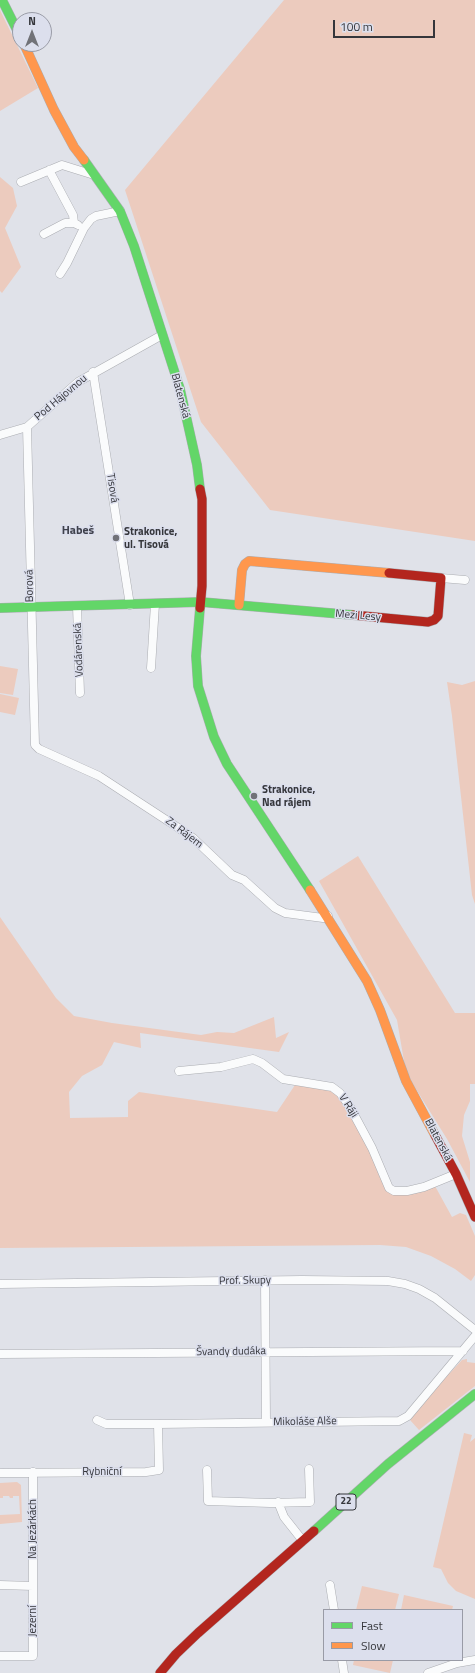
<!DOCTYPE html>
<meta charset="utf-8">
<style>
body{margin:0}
#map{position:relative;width:475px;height:1673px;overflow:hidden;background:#e0e2e9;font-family:"Titillium Web",sans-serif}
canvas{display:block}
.legend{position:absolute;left:323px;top:1609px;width:140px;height:52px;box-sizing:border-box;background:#dcdfed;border:1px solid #999ba6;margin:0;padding:5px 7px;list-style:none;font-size:12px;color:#35363b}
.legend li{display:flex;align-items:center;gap:8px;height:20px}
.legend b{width:20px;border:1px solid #999ba6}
.north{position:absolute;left:12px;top:12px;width:40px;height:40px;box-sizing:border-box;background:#dcdfed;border:1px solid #999ba6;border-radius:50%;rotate:0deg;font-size:11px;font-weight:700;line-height:16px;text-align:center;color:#35363b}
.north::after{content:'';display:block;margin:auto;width:14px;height:18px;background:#717278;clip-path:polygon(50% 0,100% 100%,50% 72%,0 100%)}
.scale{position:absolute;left:333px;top:20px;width:102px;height:18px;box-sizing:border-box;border:2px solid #35363b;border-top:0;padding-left:5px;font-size:12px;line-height:14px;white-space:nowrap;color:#35363b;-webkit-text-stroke:3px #dcdfed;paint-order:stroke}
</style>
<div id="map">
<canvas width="475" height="1673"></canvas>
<ul class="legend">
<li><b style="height:5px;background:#63d668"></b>Fast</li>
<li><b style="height:5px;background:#ff974d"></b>Slow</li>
</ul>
<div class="north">N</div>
<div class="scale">100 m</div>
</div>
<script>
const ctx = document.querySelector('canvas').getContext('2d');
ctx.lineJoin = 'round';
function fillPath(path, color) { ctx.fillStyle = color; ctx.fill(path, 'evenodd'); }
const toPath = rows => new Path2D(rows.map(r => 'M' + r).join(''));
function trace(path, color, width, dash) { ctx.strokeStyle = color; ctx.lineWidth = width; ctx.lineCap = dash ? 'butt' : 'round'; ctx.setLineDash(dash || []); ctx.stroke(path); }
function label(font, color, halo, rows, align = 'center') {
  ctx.font = font + ' "Titillium Web",sans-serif'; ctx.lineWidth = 3; ctx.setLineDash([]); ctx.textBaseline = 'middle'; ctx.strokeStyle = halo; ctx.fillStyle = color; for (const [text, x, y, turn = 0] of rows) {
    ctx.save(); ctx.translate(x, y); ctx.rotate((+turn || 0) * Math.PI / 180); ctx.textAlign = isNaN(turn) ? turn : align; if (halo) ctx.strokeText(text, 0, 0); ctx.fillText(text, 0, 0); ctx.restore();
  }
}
const green = toPath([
 [284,0,475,0,475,541,270,510,201,422,125,190],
 [0,10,38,88,0,111],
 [0,177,13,188,17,206,5,228,21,267,2,293,0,291],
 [0,666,18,669,13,695,0,693],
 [475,681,475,904,472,895,452,716,447,682,462,685],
 [0,694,19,698,15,715,0,712],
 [358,856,455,1013,475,1013,475,1084,470,1084,470,1101,464,1115,462,1136,470,1162,470,1182,447,1139,406,1073,397,1020,319,881],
 [0,917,56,998,74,1016,112,1023,201,1035,217,1032,234,1033,274,1017,276,1038,289,1032,279,1052,140,1033,141,1048,114,1042,102,1065,82,1076,69,1092,70,1118,128,1117,128,1101,139,1092,277,1112,295,1085,336,1088,390,1189,435,1186,452,1217,460,1213,466,1215,475,1236,475,1275,471,1281,455,1269,431,1256,406,1247,380,1245,0,1248],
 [467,1359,467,1362,475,1363,475,1386,419,1430,410,1420,448,1372,450,1373,462,1360],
 [464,1433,472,1435,470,1442,475,1438,475,1599,456,1591,448,1583,441,1569,433,1567],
 [17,1482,21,1485,22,1522,0,1524,0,1515,20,1514,19,1496,13,1496,13,1498,10,1498,9,1496,3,1496,3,1498,0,1498,0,1483],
 [362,1586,399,1594,395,1610,356,1610],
 [404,1595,453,1606,452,1610,401,1610],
 [354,1660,393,1660,390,1673,353,1665]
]);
const street = toPath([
 [49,170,73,215,74,223],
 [21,182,62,165,94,175],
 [44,234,65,223,74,223,78,225],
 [60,274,67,263,84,228,91,219,96,216,120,211],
 [93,372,130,605],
 [27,427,35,745,39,749,99,776,177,827,193,838,232,875,244,880,275,908,285,913,323,918,328,916],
 [0,435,27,427,78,382,162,335],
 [441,578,465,580],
 [77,606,80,693],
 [151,668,155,604],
 [179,1071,221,1067,253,1059,262,1063,283,1079,332,1087,340,1093,350,1107,372,1148,389,1188,394,1191,407,1191,424,1187,456,1174],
 [265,1280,266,1422],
 [0,1284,302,1280,388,1281,405,1284,419,1289,435,1298,475,1330],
 [0,1354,463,1351],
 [97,1420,106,1424,158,1424,399,1421,408,1416,475,1336],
 [207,1470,208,1501,270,1503,310,1502,309,1469],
 [0,1473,146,1472,159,1470,158,1424],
 [278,1502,284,1517,303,1541],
 [0,1585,33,1586],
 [330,1585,334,1610],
 [0,1656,33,1656,33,1472],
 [342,1660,344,1673],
 [428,1673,457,1663,475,1660]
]);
const fast = toPath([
 [2,0,20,36],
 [84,160,120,211,134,246,180,389,197,465,200,489],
 [0,608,201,602,353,615],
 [200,608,196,656,198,686,214,737,227,764,310,890],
 [314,1531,388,1464,475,1394]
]);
const slow = toPath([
 [24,44,54,110,74,147,84,160],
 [239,605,242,570,245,564,249,561,389,573],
 [310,890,367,981,380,1010,406,1081,435,1135]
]);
const jam = toPath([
 [200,608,202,586,202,499,200,489],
 [353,615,428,622,434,620,438,616,441,578,389,573],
 [435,1135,456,1174,475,1217],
 [160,1673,176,1654,198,1633,314,1531]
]);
const markers = [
 [116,538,4,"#717278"],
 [254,796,4,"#717278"]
];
const shields = [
 [346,1502,20]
];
const shieldNames = [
 ["22",346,1502]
];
const streetNames = [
 ["Blatenská",180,396,75],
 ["Pod Hájovnou",61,398,-40],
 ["Tisová",112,488,81],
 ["Borová",30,586,-91],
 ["Mezi Lesy",358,616,5],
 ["Vodárenská",79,650,-92],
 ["Za Rájem",184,833,37],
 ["V Ráji",348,1106,58],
 ["Blatenská",438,1140,62],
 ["Prof. Skupy",245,1281,-1],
 ["Švandy dudáka",231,1352,-1],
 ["Mikoláše Alše",305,1422,-1],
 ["Rybniční",102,1472],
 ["Na Jezárkách",33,1529,-90],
 ["Jezerní",33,1621,-90]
];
const poiNames = [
 ["Strakonice,",124,532],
 ["ul. Tisová",124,545],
 ["Strakonice,",262,790],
 ["Nad rájem",262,803]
];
const neighbourhoodNames = [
 ["Habeš",78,531]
];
fillPath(green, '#eccbbe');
trace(street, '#abadb2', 9);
trace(fast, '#abadb2', 10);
trace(slow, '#abadb2', 10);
trace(jam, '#abadb2', 10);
trace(street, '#fafbfc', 8);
trace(fast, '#63d668', 9);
trace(slow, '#ff974d', 9);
trace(jam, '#b3261e', 9);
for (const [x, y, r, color] of markers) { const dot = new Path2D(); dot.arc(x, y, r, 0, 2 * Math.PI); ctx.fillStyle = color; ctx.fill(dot); trace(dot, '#dcdfed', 1.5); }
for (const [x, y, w] of shields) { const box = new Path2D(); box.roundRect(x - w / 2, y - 8, w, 16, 3); ctx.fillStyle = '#dcdfed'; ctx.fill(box); trace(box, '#35363b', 1); }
label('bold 10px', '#35363b', null, shieldNames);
label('11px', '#35363b', '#dcdfed', streetNames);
label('bold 11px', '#35363b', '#dcdfed', poiNames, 'left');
label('bold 12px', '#3f414c', '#dcdfed', neighbourhoodNames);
</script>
